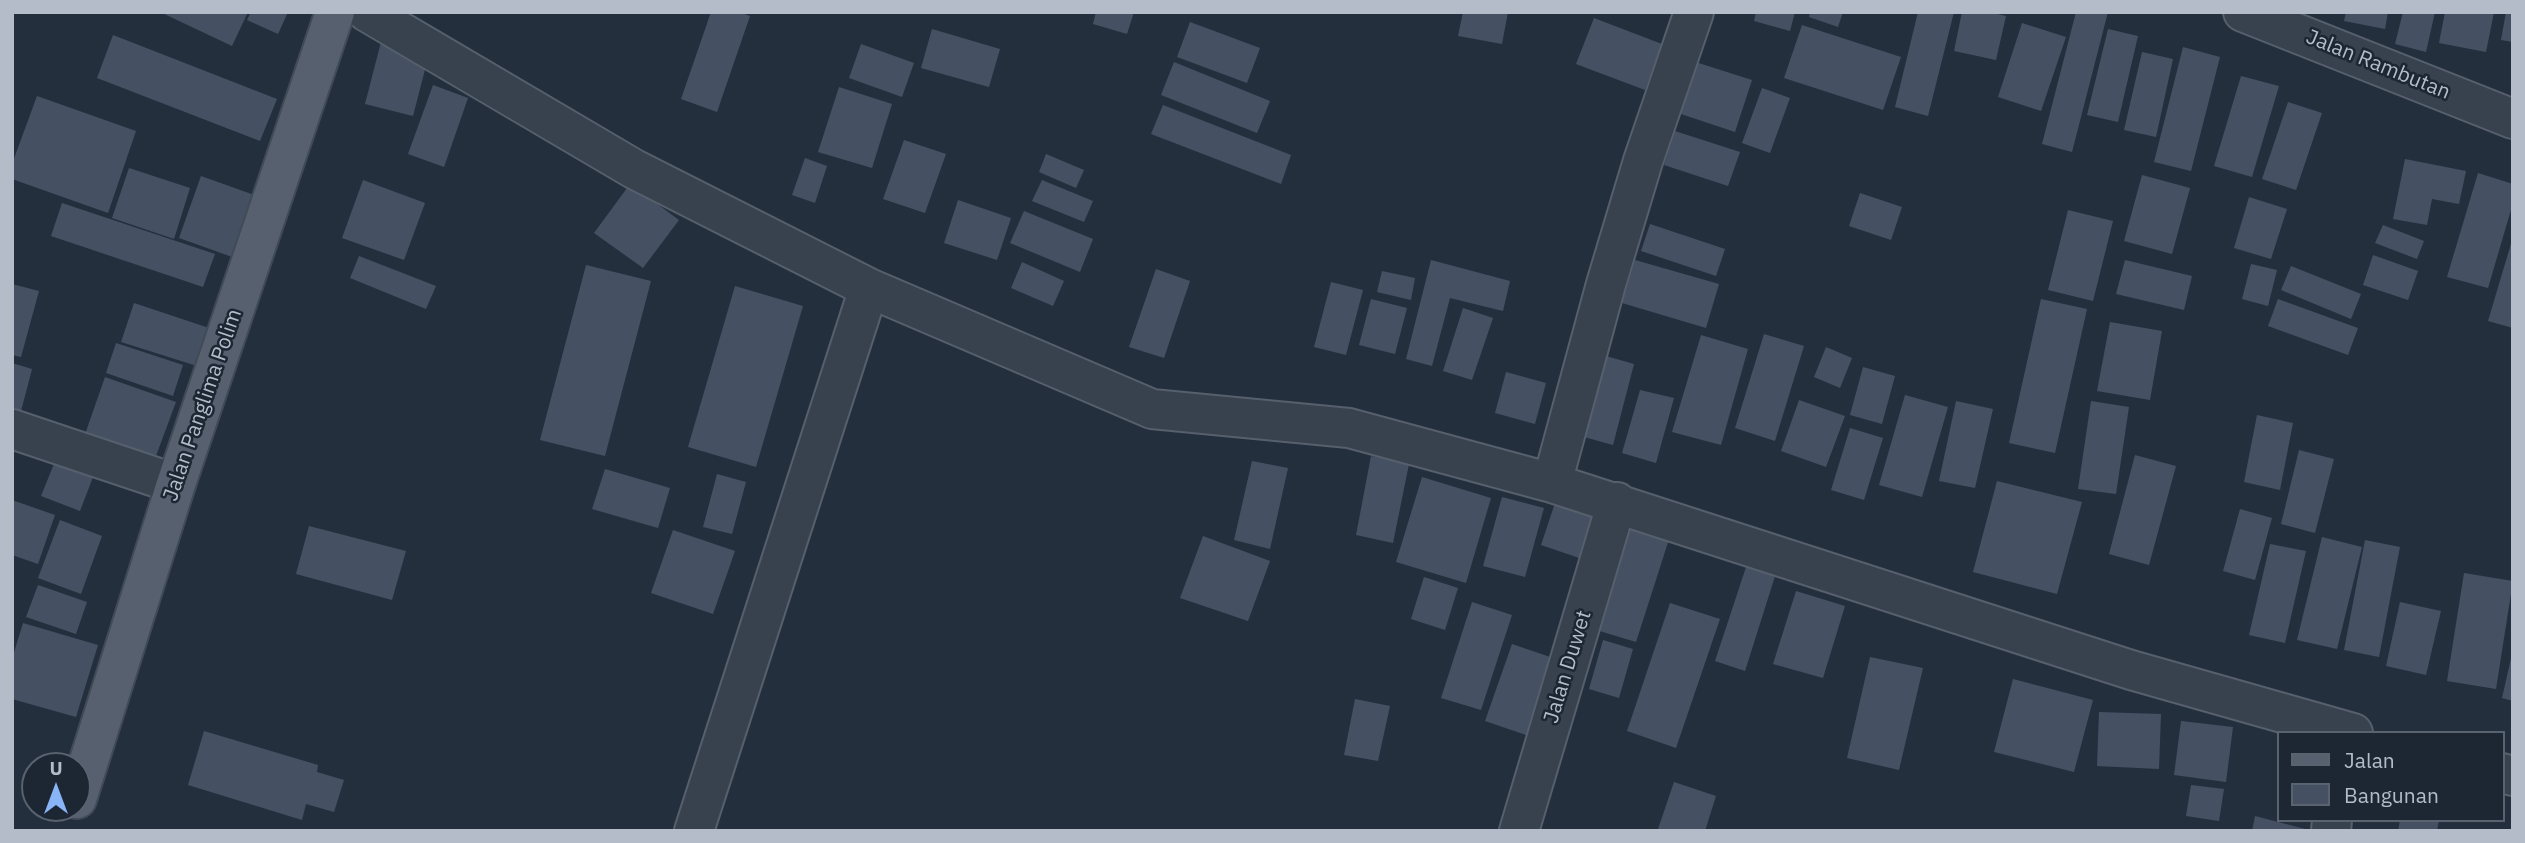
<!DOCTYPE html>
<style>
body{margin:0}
#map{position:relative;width:2525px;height:843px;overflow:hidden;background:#242f3e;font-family:"IBM Plex Sans",sans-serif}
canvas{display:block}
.frame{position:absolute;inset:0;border:14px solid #b4bcc9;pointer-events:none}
.legend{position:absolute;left:2277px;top:731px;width:228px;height:91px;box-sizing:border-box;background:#1d2633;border:2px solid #59626f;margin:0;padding:9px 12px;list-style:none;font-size:21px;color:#b4bcc9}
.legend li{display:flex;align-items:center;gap:14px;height:35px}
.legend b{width:35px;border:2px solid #59626f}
.north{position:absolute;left:21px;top:752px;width:70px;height:70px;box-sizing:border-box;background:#1d2633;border:2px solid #59626f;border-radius:50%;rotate:0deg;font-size:19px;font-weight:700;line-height:28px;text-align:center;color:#b4bcc9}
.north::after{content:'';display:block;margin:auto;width:24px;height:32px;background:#8ab4f8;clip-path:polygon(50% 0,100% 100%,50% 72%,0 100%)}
</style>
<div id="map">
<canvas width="2525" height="843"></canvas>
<div class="frame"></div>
<ul class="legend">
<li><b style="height:9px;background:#56606e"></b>Jalan</li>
<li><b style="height:19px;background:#455162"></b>Bangunan</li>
</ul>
<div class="north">U</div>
</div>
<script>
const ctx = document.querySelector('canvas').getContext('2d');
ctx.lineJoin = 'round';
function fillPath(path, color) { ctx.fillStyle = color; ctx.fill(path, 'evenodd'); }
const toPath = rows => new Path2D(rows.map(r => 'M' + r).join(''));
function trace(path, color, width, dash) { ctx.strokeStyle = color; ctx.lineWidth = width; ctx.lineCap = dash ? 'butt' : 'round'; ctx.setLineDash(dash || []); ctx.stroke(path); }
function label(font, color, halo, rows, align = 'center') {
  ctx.font = font + ' "IBM Plex Sans",sans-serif'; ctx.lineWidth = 5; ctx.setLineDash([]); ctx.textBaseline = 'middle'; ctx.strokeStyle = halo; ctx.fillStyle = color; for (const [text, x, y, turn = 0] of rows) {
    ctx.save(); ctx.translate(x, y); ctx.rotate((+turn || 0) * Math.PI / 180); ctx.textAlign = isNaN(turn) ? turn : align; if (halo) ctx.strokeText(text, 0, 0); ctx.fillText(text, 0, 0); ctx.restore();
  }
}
const building = toPath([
 [160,12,248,12,232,46],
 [251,12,288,12,278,34,247,20],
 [711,12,739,12,750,16,717,112,681,99],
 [1096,12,1134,12,1127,34,1093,24],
 [1463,12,1508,12,1502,44,1458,36],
 [1756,12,1795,12,1790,31,1754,21],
 [1810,12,1843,12,1838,27,1809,17],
 [1918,12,1954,12,1928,116,1895,107],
 [1962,12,1989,12,2006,16,1996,60,1954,51],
 [2076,12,2108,12,2072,152,2042,144],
 [2346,12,2388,12,2385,29,2344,21],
 [2403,12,2435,12,2426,52,2395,44],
 [2445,12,2494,12,2486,52,2439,43],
 [2506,12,2513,12,2513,42,2501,40],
 [1594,18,1662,44,1645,90,1576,64],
 [1190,22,1260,48,1247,83,1177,57],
 [2022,23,2066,37,2041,111,1998,97],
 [1802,25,1901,57,1883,110,1784,78],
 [932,29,1000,49,989,87,921,68],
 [2108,29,2138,36,2118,122,2087,115],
 [113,35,277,99,260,141,97,78],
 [381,42,429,54,413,116,365,104],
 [861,44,914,63,902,97,849,78],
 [2183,47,2220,57,2191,171,2154,162],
 [2142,52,2173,59,2156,137,2124,130],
 [1686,59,1752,80,1735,132,1669,110],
 [1174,62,1270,101,1257,133,1161,95],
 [2241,76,2279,86,2252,177,2214,166],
 [433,85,468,98,444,167,408,154],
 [839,87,892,104,872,168,818,152],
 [1762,88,1790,98,1770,153,1742,143],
 [37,96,136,131,108,213,12,179,12,164],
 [2288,102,2322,113,2296,190,2262,179],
 [1163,105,1291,155,1281,184,1151,134],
 [1675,131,1740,152,1728,186,1664,165],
 [904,140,946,154,925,213,883,199],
 [1046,154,1084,170,1076,188,1039,172],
 [805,158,827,166,815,203,792,195],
 [2405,159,2466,171,2459,204,2432,199,2427,225,2393,219],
 [129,168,190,188,174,239,112,218],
 [2478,173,2513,184,2513,203,2488,288,2447,277],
 [2142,175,2190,188,2172,254,2124,241],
 [201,176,257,196,235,258,179,238],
 [363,180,425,203,404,260,342,238],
 [1042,180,1093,201,1084,222,1032,201],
 [630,184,679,220,643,268,594,233],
 [1860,193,1902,207,1891,240,1849,226],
 [2249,197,2287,209,2271,259,2234,248],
 [958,200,1011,218,997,260,944,243],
 [62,203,215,254,203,287,51,236],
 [2068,210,2113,221,2093,301,2048,290],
 [1024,211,1093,239,1080,272,1010,243],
 [1650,224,1725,249,1716,276,1641,251],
 [2383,225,2424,241,2417,259,2375,243],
 [2513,237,2513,328,2488,321],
 [2373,255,2418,271,2408,300,2363,285],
 [359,256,436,286,426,309,350,278],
 [1431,260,1510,281,1503,311,1450,298,1432,366,1406,359],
 [1635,260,1719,284,1706,328,1622,303],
 [2125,260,2192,276,2184,310,2116,294],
 [1022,262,1064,281,1053,306,1011,288],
 [2251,264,2277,270,2268,306,2242,299],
 [586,265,651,281,605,456,540,440],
 [2291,266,2361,294,2351,319,2281,290],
 [1156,269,1190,281,1164,358,1129,347],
 [1382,271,1415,278,1411,300,1377,292],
 [1331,282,1363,290,1346,355,1314,347],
 [12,284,39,291,21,357,12,355],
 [735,286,803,306,756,467,688,447],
 [1371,299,1407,308,1395,354,1359,345],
 [2041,299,2087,309,2055,453,2009,443],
 [2278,299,2358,328,2348,355,2268,326],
 [134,303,209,328,197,366,121,342],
 [1463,308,1493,318,1472,380,1443,371],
 [2110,322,2162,331,2150,400,2097,391],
 [1764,334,1804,346,1775,441,1735,428],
 [1701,335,1748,349,1721,445,1672,432],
 [116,343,183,365,173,396,106,373],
 [1826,347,1852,358,1840,388,1814,377],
 [1606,356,1634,364,1613,445,1584,437],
 [12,363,32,369,20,415,12,413],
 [1863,367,1895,376,1882,424,1850,415],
 [1506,372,1546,383,1535,424,1495,413],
 [105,377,176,402,153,464,83,440],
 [1640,390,1674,398,1656,463,1622,453],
 [1905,395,1948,407,1922,497,1879,485],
 [1799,400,1845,416,1826,467,1781,451],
 [1956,401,1993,409,1975,488,1939,481],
 [2091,401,2129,407,2116,494,2078,489],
 [2257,415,2293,423,2280,490,2244,482],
 [1850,428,1883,438,1864,500,1831,490],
 [60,449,98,464,80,511,41,496],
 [2299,450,2334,459,2315,533,2281,524],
 [2135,455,2176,466,2149,565,2109,554],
 [1371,456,1409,464,1393,543,1356,535],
 [1252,461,1288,468,1270,549,1234,540],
 [605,469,670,488,658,528,592,509],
 [717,474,746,482,732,534,703,527],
 [1422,477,1491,498,1466,583,1396,562],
 [1997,481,2082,502,2057,594,1973,572],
 [1502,497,1544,508,1525,577,1483,566],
 [1557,497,1604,513,1588,561,1541,545],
 [12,500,55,515,38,564,12,555],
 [2240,509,2272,518,2255,580,2223,571],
 [1630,517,1672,530,1636,642,1593,629],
 [60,520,102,536,81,594,38,578],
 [309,526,406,551,392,600,296,574],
 [673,530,735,551,713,614,651,593],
 [1203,536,1270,561,1248,621,1180,598],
 [2322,537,2362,547,2337,649,2297,640],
 [2365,540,2400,547,2379,657,2344,650],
 [2270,544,2306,551,2285,643,2249,635],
 [1748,561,1777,570,1745,671,1715,661],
 [2464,573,2513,581,2496,689,2447,681],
 [1424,577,1458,588,1445,630,1411,619],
 [38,585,87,602,76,634,26,617],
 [1796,591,1845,606,1823,678,1773,664],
 [1472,602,1512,615,1481,710,1441,698],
 [2400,602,2441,611,2426,675,2386,666],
 [1670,603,1720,619,1676,748,1627,731],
 [23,623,98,645,76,717,12,699,12,659],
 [1603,640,1633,649,1619,698,1589,689],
 [1512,644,1556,659,1529,736,1485,721],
 [2512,654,2513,654,2513,701,2502,698],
 [1870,657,1923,668,1899,770,1847,758],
 [2013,679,2093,700,2074,772,1994,752],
 [1355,699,1390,706,1378,761,1344,755],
 [2099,712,2161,714,2159,769,2097,766],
 [2181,721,2233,727,2226,782,2174,775],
 [204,731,318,765,317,772,344,780,334,812,306,804,302,820,188,785],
 [1674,782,1716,796,1705,831,1658,829],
 [2191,785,2224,789,2219,821,2186,816],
 [2255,816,2309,830,2309,831,2252,831],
 [2400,820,2439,820,2437,831,2398,831]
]);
const minor = toPath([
 [367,12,634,169,869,288,1152,409,1349,428,1552,483,2131,670,2353,733],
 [2243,12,2513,119],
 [12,429,176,484],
 [1552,483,1606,284,1643,161,1694,12],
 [2502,773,2513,776],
 [694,831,869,288],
 [1519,831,1617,502],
 [2331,831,2332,820]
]);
const major = toPath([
 [77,799,176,484,335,12]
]);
const streetNames = [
 ["Jalan Rambutan",2378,65,22],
 ["Jalan Panglima Polim",203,405,-71],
 ["Jalan Duwet",1568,667,-73]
];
fillPath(building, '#455162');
trace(minor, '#565f6c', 42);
trace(major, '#414a57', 42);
trace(minor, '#38414e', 38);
trace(major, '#56606e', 38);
label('21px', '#b4bcc9', '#1d2633', streetNames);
</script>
